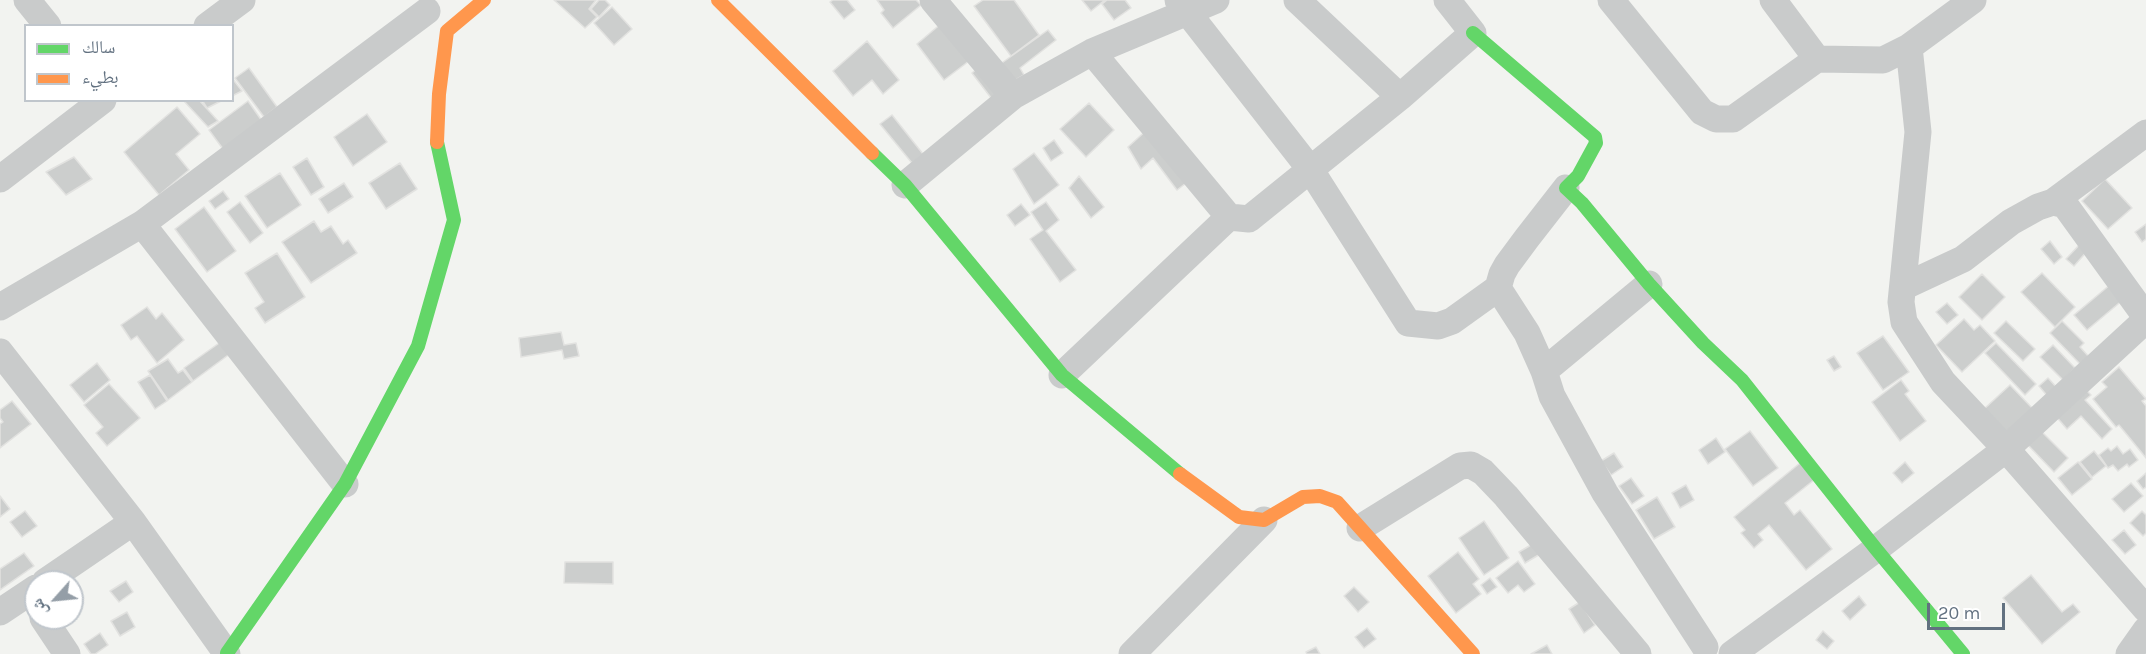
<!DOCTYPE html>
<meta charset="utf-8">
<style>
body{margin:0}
#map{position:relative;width:2146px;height:654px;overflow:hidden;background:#f2f3f0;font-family:Karla,"Noto Naskh Arabic",sans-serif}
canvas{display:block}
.legend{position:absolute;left:24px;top:24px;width:210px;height:78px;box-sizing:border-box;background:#fff;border:2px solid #c0c6cc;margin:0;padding:8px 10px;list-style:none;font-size:18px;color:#627180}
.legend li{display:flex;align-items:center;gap:12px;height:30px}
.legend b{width:30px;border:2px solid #c0c6cc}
.north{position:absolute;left:24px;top:570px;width:60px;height:60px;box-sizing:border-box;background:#fff;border:2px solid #c0c6cc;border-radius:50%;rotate:243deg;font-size:16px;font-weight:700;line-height:24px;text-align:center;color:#627180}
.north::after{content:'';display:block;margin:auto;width:21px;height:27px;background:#949ea7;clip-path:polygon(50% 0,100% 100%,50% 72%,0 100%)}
.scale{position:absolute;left:1927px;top:603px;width:78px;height:27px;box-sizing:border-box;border:3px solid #627180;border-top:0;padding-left:8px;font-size:18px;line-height:21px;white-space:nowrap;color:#627180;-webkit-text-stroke:4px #fff;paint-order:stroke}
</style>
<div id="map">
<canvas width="2146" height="654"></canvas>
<ul class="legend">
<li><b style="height:8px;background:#63d668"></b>سالك</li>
<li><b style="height:8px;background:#ff974d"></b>بطيء</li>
</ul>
<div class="north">ش</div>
<div class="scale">20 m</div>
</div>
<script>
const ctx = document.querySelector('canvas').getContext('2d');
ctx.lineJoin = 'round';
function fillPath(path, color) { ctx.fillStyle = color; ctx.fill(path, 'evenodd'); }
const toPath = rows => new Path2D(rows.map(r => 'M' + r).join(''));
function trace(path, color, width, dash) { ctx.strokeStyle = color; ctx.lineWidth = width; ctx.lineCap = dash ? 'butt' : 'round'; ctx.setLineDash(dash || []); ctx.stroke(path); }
const building = toPath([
 [554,0,596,0,589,9,597,17,585,28,554,0],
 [599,0,605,0,610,5,599,17,591,9,599,0],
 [833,0,847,0,855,10,844,19,830,2,833,0],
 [877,0,916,0,921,5,893,28,881,13,884,10,877,0],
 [983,0,1014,0,1039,35,1011,56,974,6,983,0],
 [1082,0,1105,0,1091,11,1082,0],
 [1107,0,1125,0,1131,8,1114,20,1102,4,1107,0],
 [612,7,632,29,614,45,594,23,612,7],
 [943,22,977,55,944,80,917,44,943,22],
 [1048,30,1056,40,1020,68,1024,75,1014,81,999,65,1048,30],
 [867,41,899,80,883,94,872,80,853,96,833,71,867,41],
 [983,64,1003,89,992,99,972,73,983,64],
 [249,68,277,107,264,117,235,78,249,68],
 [232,78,242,91,232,96,232,78],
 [183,100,199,100,218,121,208,127,183,100],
 [202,100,223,100,207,108,202,100],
 [248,101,262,121,223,149,209,130,248,101],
 [1089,103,1114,130,1086,157,1060,129,1089,103],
 [177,107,200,134,176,154,189,170,159,195,124,152,177,107],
 [367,114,387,142,353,166,334,137,367,114],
 [892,115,923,154,912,163,880,124,892,115],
 [1149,128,1190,180,1177,190,1153,158,1141,169,1128,147,1149,128],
 [1054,140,1063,153,1051,161,1043,148,1054,140],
 [1034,153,1059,185,1034,204,1013,169,1034,153],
 [74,157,92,179,66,195,46,172,74,157],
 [307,158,324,187,311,195,293,167,307,158],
 [400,163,417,189,386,209,369,183,400,163],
 [280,173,301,205,267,228,245,196,280,173],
 [1079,176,1104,207,1091,218,1069,188,1079,176],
 [2105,179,2132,208,2108,229,2082,201,2105,179],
 [344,183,353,197,328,213,319,199,344,183],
 [223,191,229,199,215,209,209,201,223,191],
 [240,202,263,233,250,243,227,212,240,202],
 [1046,202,1059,220,1046,231,1076,270,1060,282,1030,239,1043,230,1031,212,1046,202],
 [1021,204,1030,215,1015,226,1007,215,1021,204],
 [204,207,236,251,207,272,175,229,204,207],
 [314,221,321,232,331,226,343,244,348,240,357,253,311,283,282,242,314,221],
 [2146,224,2146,239,2142,242,2135,232,2146,224],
 [2050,241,2062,257,2054,264,2041,249,2050,241],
 [2082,242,2089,249,2074,266,2066,259,2082,242],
 [277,253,305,297,265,323,255,308,264,302,245,273,277,253],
 [2042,273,2075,307,2055,327,2021,292,2042,273],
 [1982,274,2005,297,1982,320,1959,297,1982,274],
 [2111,284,2124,299,2087,330,2074,315,2111,284],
 [1947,303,1958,315,1947,324,1936,312,1947,303],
 [147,307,156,319,162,313,184,340,157,363,137,336,131,340,121,325,147,307],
 [1964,319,1974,330,1980,325,1995,341,1962,372,1936,345,1964,319],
 [2006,321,2035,349,2023,361,1994,333,2006,321],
 [2062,321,2084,343,2080,347,2089,357,2081,365,2050,333,2062,321],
 [561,332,564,345,576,343,579,356,564,359,562,350,521,357,519,338,561,332],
 [1883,336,1909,372,1883,390,1857,353,1883,336],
 [222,341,231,353,193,381,184,368,222,341],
 [1996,343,2036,384,2025,395,1985,353,1996,343],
 [2053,345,2075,368,2063,380,2040,357,2053,345],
 [1834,356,1841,367,1834,371,1827,360,1834,356],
 [168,359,178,373,183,370,192,382,168,400,148,371,168,359],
 [97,363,110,380,84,402,70,385,97,363],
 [2119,367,2146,399,2142,401,2146,406,2146,458,2119,425,2116,427,2093,399,2107,387,2102,382,2119,367],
 [150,375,167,401,155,409,138,382,150,375],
 [2048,378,2059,390,2049,398,2039,386,2048,378],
 [1901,380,1909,391,1905,394,1926,421,1900,441,1872,402,1901,380],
 [109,384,140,418,107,446,96,433,103,427,84,405,109,384],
 [2010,385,2034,410,2007,435,1983,410,2010,385],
 [2083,387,2091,395,2085,400,2112,429,2102,439,2081,416,2067,429,2054,414,2083,387],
 [12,401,31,424,0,448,0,424,3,422,0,418,0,410,12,401],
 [2040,430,2068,458,2054,472,2026,443,2040,430],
 [1750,431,1778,468,1753,486,1725,449,1750,431],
 [1716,438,1725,452,1708,464,1699,450,1716,438],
 [2117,446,2123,454,2130,449,2138,460,2129,467,2127,464,2118,471,2113,465,2108,468,2099,455,2108,448,2111,451,2117,446],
 [2094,451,2106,466,2092,477,2080,462,2094,451],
 [1614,453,1623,467,1611,475,1601,461,1614,453],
 [1905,462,1914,473,1902,483,1893,473,1905,462],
 [2078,462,2092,479,2072,495,2058,478,2078,462],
 [1800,463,1814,480,1785,503,1794,515,1800,510,1832,549,1806,570,1769,525,1758,534,1763,540,1754,548,1741,533,1745,530,1734,517,1800,463],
 [2146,473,2146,487,2143,489,2137,481,2146,473],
 [1631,478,1644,496,1632,504,1619,486,1631,478],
 [2131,483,2143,496,2124,512,2112,499,2131,483],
 [1686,485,1694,500,1680,508,1672,493,1686,485],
 [0,496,10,509,0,517,0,496],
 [1657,497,1675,527,1654,539,1636,510,1657,497],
 [25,511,37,526,22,537,10,522,25,511],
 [2142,511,2146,515,2146,533,2143,536,2130,523,2142,511],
 [1484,521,1509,558,1484,575,1459,538,1484,521],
 [2124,530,2136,545,2125,554,2112,540,2124,530],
 [1536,542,1542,553,1525,563,1519,552,1536,542],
 [1458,552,1479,579,1473,584,1481,594,1456,613,1428,576,1458,552],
 [24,553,34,566,0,590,0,569,24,553],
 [1518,561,1535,584,1524,592,1518,585,1508,593,1496,578,1518,561],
 [565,562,613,562,613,584,564,583,565,562],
 [2031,575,2062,612,2073,604,2080,612,2042,644,2003,598,2031,575],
 [1490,578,1497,587,1487,594,1481,585,1490,578],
 [126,581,133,592,119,602,110,591,126,581],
 [1354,587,1369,602,1358,612,1344,596,1354,587],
 [1859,596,1866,605,1850,620,1842,611,1859,596],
 [1580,602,1595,625,1584,633,1569,609,1580,602],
 [127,612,135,627,120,636,111,621,127,612],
 [1367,628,1376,639,1364,648,1355,637,1367,628],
 [1823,631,1834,641,1827,649,1816,640,1823,631],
 [100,633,108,645,95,654,91,654,84,644,100,633],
 [1547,645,1552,654,1531,654,1547,645],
 [1316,647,1320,654,1307,654,1306,652,1316,647]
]);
const street = toPath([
 [27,0,48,26],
 [933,0,1013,96],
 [1178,0,1310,169,1408,323,1438,326,1452,321,1498,288,1502,274,1507,265,1527,238,1566,188],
 [1297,0,1400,97],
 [1611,0,1702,112,1716,119,1733,119,1817,59,1883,60,1909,47,1973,0],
 [1773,0,1817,59],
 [207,26,242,0],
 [1909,47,1918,132,1901,302,1904,322,1943,382,2006,449,2146,609],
 [1092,52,1229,217],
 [0,179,103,100],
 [905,185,1013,96,1092,52,1216,0],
 [2053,202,2146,133],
 [142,224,345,484],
 [1903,287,1963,259,2011,222,2038,207,2053,202,2065,205,2146,317],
 [1498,288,1527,333,1544,371,1552,396,1605,493,1705,647],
 [0,307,142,224,427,11],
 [0,352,133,522,227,654],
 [1544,371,1649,284],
 [1062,375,1229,217,1249,219,1400,97,1473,33,1447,0],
 [1360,528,1460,466,1471,465,1483,472,1506,496,1638,654],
 [45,582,133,522],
 [0,612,36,588],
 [43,618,67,654],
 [1132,654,1264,520],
 [1732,654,1876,549,2006,449,2146,320],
 [2129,654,2146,630]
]);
const fast = toPath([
 [1473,33,1595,137,1596,143,1578,176,1566,188,1582,203,1649,284,1703,343,1742,380,1876,549,1963,654],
 [872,153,905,185,1062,375,1180,474],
 [227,653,345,484,418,346,454,220,437,142]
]);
const slow = toPath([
 [718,0,872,153],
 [437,142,439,94,447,31,484,0],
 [1180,474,1239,517,1264,520,1303,497,1320,496,1337,502,1473,654]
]);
fillPath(building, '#cccecd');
trace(building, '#e2e2e0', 1.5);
trace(street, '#c9cbcb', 27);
trace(fast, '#63d668', 14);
trace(slow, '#ff974d', 14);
</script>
